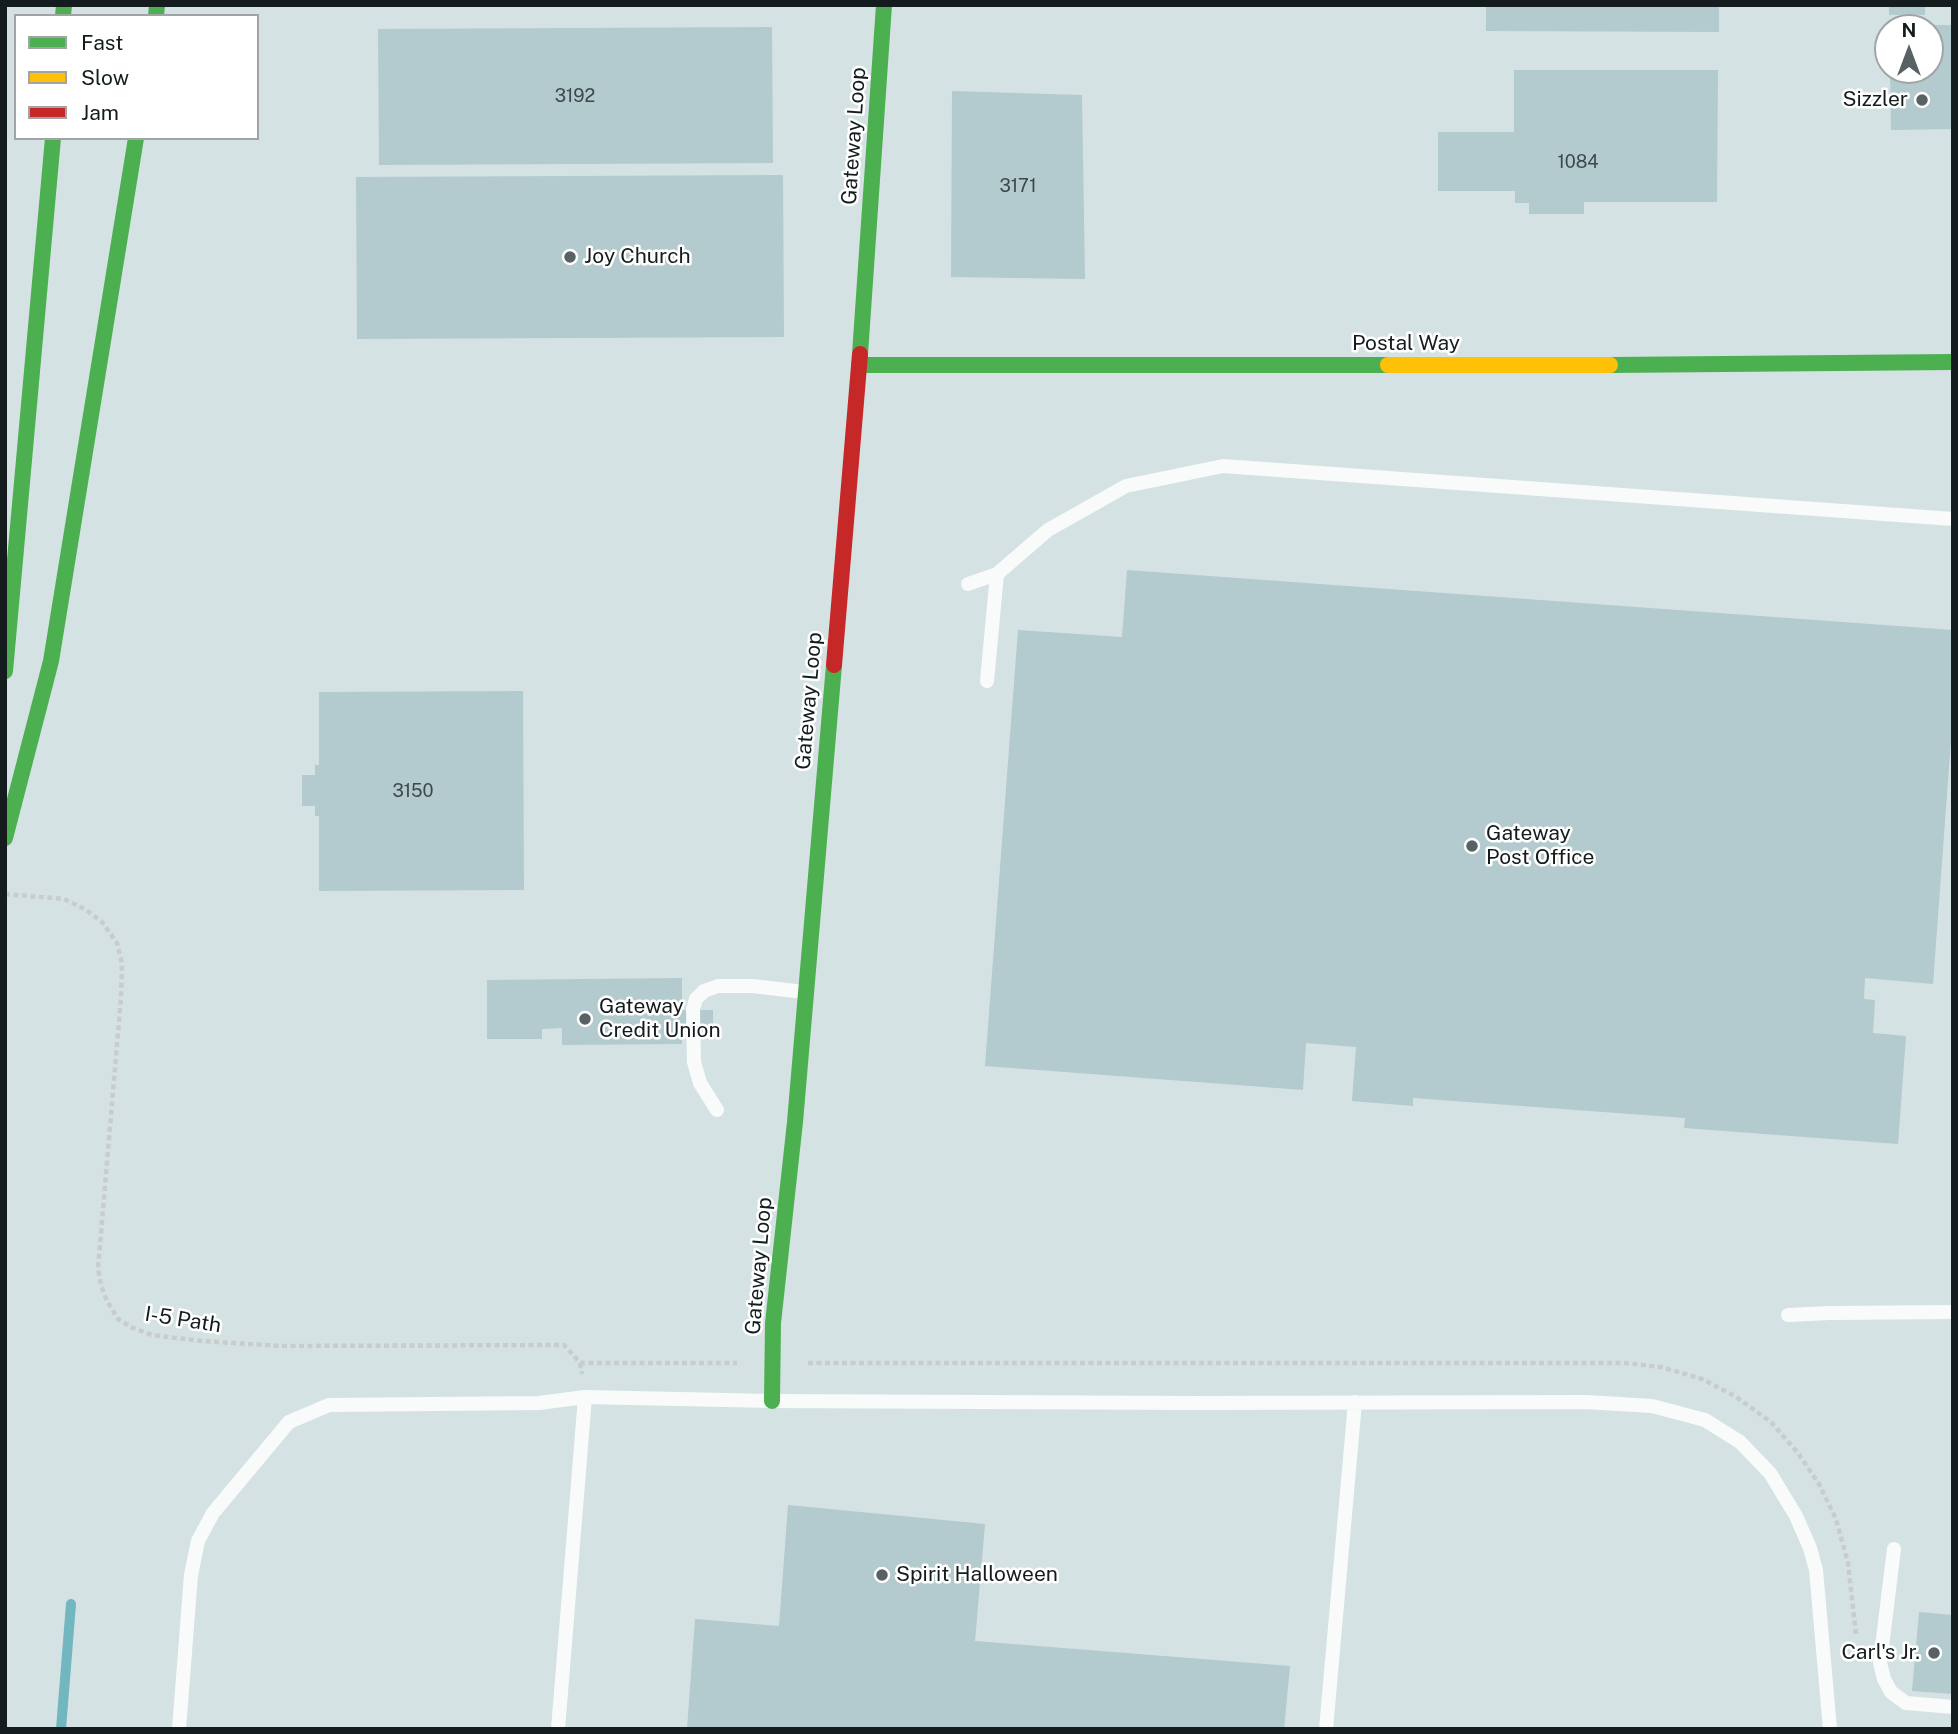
<!DOCTYPE html>
<style>
body{margin:0}
#map{position:relative;width:1958px;height:1734px;overflow:hidden;background:#d5e2e4;font-family:"Public Sans",sans-serif}
canvas{display:block}
.frame{position:absolute;inset:0;border:7px solid #141c1e;pointer-events:none}
.legend{position:absolute;left:14px;top:14px;width:245px;height:126px;box-sizing:border-box;background:#fff;border:2px solid #a1a4a5;margin:0;padding:9px 12px;list-style:none;font-size:21px;color:#141c1e}
.legend li{display:flex;align-items:center;gap:14px;height:35px}
.legend b{width:35px;border:2px solid #a1a4a5}
.north{position:absolute;left:1874px;top:14px;width:70px;height:70px;box-sizing:border-box;background:#fff;border:2px solid #a1a4a5;border-radius:50%;rotate:0deg;font-size:19px;font-weight:700;line-height:28px;text-align:center;color:#141c1e}
.north::after{content:'';display:block;margin:auto;width:24px;height:32px;background:#586163;clip-path:polygon(50% 0,100% 100%,50% 72%,0 100%)}
</style>
<div id="map">
<canvas width="1958" height="1734"></canvas>
<div class="frame"></div>
<ul class="legend">
<li><b style="height:9px;background:#4caf50"></b>Fast</li>
<li><b style="height:9px;background:#ffc107"></b>Slow</li>
<li><b style="height:9px;background:#c62828"></b>Jam</li>
</ul>
<div class="north">N</div>
</div>
<script>
const ctx = document.querySelector('canvas').getContext('2d');
ctx.lineJoin = 'round';
const toPath = rows => new Path2D(rows.map(r => 'M' + r).join(''));
function trace(path, color, width, dash) { ctx.strokeStyle = color; ctx.lineWidth = width; ctx.lineCap = dash ? 'butt' : 'round'; ctx.setLineDash(dash || []); ctx.stroke(path); }
function fillPath(path, color) { ctx.fillStyle = color; ctx.fill(path, 'evenodd'); }
function label(font, color, halo, rows, align = 'center') {
  ctx.font = font + ' "Public Sans",sans-serif'; ctx.lineWidth = 5; ctx.setLineDash([]); ctx.textBaseline = 'middle'; ctx.strokeStyle = halo; ctx.fillStyle = color; for (const [text, x, y, turn = 0] of rows) {
    ctx.save(); ctx.translate(x, y); ctx.rotate((+turn || 0) * Math.PI / 180); ctx.textAlign = isNaN(turn) ? turn : align; if (halo) ctx.strokeText(text, 0, 0); ctx.fillText(text, 0, 0); ctx.restore();
  }
}
const stream = toPath([
 [61,1729,71,1604]
]);
const building = toPath([
 [1486,5,1719,5,1719,32,1486,31],
 [1889,5,1925,5,1925,15,1889,15],
 [1890,25,1953,25,1953,129,1891,130,1890,70,1930,70,1930,28,1890,28],
 [772,27,773,163,379,165,378,29],
 [1514,70,1718,70,1717,202,1584,202,1584,214,1529,214,1529,203,1515,203,1515,191,1438,191,1438,132,1514,132],
 [952,91,1082,95,1085,279,951,277],
 [783,175,784,337,357,339,356,177],
 [1127,570,1953,630,1953,713,1933,984,1865,978,1864,999,1875,1000,1873,1033,1906,1036,1898,1144,1684,1128,1685,1118,1413,1098,1413,1106,1352,1101,1356,1047,1306,1043,1303,1090,985,1066,1018,630,1122,637],
 [523,691,524,890,319,891,319,816,315,816,315,806,302,806,302,775,315,775,315,765,319,765,319,692],
 [682,978,682,1010,713,1010,713,1031,682,1032,682,1044,562,1045,562,1028,542,1029,542,1039,487,1039,487,980],
 [788,1505,985,1524,975,1641,1290,1666,1284,1729,687,1729,695,1619,779,1626],
 [1919,1612,1953,1615,1953,1694,1912,1691]
]);
const path = toPath([
 [5,894,64,899,85,909,102,922,117,943,122,963,121,998,98,1268,101,1285,107,1301,118,1319,133,1328,152,1335,201,1341,282,1346,564,1345,580,1363,582,1374],
 [580,1363,737,1363],
 [808,1363,1625,1363,1661,1367,1702,1379,1735,1396,1771,1422,1798,1453,1819,1484,1836,1519,1848,1563,1856,1635]
]);
const lane = toPath([
 [968,584,997,574,1048,530,1126,486,1223,466,1953,519],
 [987,681,997,574],
 [717,1110,700,1083,694,1062,693,1009,696,999,704,991,718,986,752,986,804,992],
 [1788,1315,1829,1313,1953,1312],
 [1894,1549,1880,1663,1884,1679,1891,1692,1906,1703,1953,1707],
 [179,1729,191,1575,198,1541,213,1513,289,1422,329,1405,539,1403,585,1397,772,1401,1192,1403,1586,1402,1652,1406,1705,1420,1740,1442,1770,1473,1796,1516,1810,1548,1816,1570,1830,1729],
 [558,1729,585,1397],
 [1326,1729,1355,1402]
]);
const fast = toPath([
 [63,16,64,5],
 [156,16,157,5],
 [860,354,884,5],
 [859,365,1388,365],
 [1610,365,1953,362],
 [5,671,53,138],
 [5,838,51,661,136,138],
 [772,1401,773,1323,795,1122,834,665]
]);
const slow = toPath([
 [1388,365,1610,365]
]);
const jam = toPath([
 [834,665,860,354]
]);
const markers = [
 [1922,100,7,"#586163"],
 [570,257,7,"#586163"],
 [1472,846,7,"#586163"],
 [585,1019,7,"#586163"],
 [882,1575,7,"#586163"],
 [1934,1653,7,"#586163"]
];
const numberNames = [
 ["3192",575,96],
 ["1084",1578,162],
 ["3171",1018,186],
 ["3150",413,791]
];
const poiNames = [
 ["Sizzler",1908,100,"right"],
 ["Joy Church",584,257],
 ["Gateway",1486,834],
 ["Post Office",1486,858],
 ["Gateway",599,1007],
 ["Credit Union",599,1031],
 ["Spirit Halloween",896,1575],
 ["Carl's Jr.",1920,1653,"right"]
];
const streetNames = [
 ["Gateway Loop",854,136,-86],
 ["Postal Way",1406,344],
 ["Gateway Loop",809,701,-85],
 ["Gateway Loop",759,1266,-85],
 ["I-5 Path",183,1320,9]
];
trace(stream, '#72b6c0', 10);
fillPath(building, '#b3cace');
trace(path, '#c8cccc', 4.5, [5, 3.5]);
trace(lane, '#f9fbfb', 14);
trace(fast, '#4caf50', 16);
trace(slow, '#ffc107', 16);
trace(jam, '#c62828', 16);
for (const [x, y, r, color] of markers) { const dot = new Path2D(); dot.arc(x, y, r, 0, 2 * Math.PI); ctx.fillStyle = color; ctx.fill(dot); trace(dot, '#fff', 2.5); }
label('18px', '#3c484a', null, numberNames);
label('21px', '#141c1e', '#fff', poiNames, 'left');
label('21px', '#141c1e', '#fff', streetNames);
</script>
